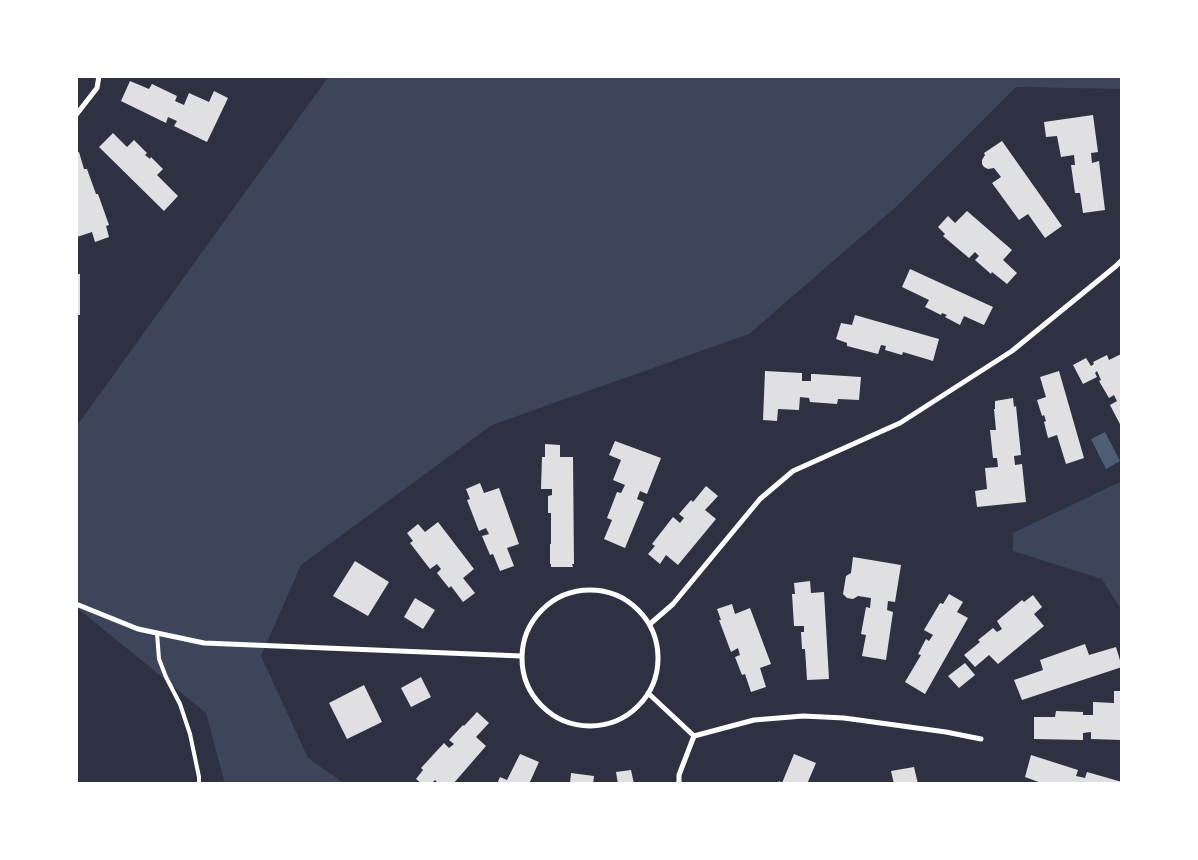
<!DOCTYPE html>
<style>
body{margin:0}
#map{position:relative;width:1198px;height:860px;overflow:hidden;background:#2d3142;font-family:Merriweather,serif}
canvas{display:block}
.frame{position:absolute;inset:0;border:78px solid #fff;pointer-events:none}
</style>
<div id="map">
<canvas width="1198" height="860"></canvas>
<div class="frame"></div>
</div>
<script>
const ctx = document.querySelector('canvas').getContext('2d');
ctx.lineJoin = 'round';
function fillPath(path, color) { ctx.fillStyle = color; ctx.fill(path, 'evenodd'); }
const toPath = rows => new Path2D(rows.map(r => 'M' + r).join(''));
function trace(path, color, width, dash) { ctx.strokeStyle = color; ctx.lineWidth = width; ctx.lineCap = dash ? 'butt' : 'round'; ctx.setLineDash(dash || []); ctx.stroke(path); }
const green = toPath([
 [329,76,1122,76,1122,89,1016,87,898,205,749,334,492,425,301,565,261,656,308,758,345,784,225,784,206,713,76,607,76,427],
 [1122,481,1122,611,1102,579,1013,551,1013,533]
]);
const water = toPath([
 [1105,432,1120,461,1106,469,1091,439]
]);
const building = toPath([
 [130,81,149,89,152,84,177,96,175,101,184,105,189,93,209,102,214,91,228,98,207,142,174,126,177,121,168,117,166,123,121,101],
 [1093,115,1098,152,1091,153,1092,163,1099,161,1105,210,1083,213,1080,193,1075,193,1071,165,1075,165,1074,155,1061,157,1057,136,1046,137,1044,122],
 [113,133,127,147,134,140,147,153,145,155,150,159,151,157,163,169,157,175,178,196,164,211,99,147],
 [1002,141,1062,226,1045,238,1028,214,1019,220,992,183,1001,177,994,168,988,169,984,167,982,164,982,160,985,155,984,153],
 [79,152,84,169,87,169,96,194,98,194,109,225,106,226,109,237,95,242,92,232,77,237,76,234,76,153],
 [967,211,1012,250,1003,260,1017,273,1007,284,992,272,991,274,975,260,979,256,975,252,969,258,943,236,945,234,938,227,948,216,955,223],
 [910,269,993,307,984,325,964,316,960,325,945,317,947,315,942,313,941,315,925,307,929,300,902,287],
 [76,274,80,274,80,315,76,315],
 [855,315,939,339,933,361,903,352,902,355,885,350,886,346,881,345,878,354,847,346,847,343,836,339,841,323,852,325],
 [1121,354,1122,355,1122,428,1110,405,1117,401,1114,395,1109,398,1099,381,1101,380,1097,371,1095,373,1097,377,1083,384,1073,365,1086,358,1091,366,1094,364,1093,362,1107,355,1109,360],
 [765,371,802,373,802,381,811,381,811,374,814,374,861,377,859,400,838,399,837,404,810,402,809,398,800,397,799,410,778,409,777,421,763,420],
 [1059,371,1084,458,1066,464,1057,435,1048,438,1044,422,1046,421,1044,415,1042,416,1037,400,1046,397,1040,377],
 [1013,398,1014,407,1016,406,1021,455,1014,456,1015,465,1022,464,1026,502,977,507,975,491,987,489,985,468,998,467,997,458,993,458,990,430,996,430,994,409,995,409,995,401],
 [615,441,661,458,647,494,640,491,637,499,644,502,625,548,604,539,612,520,607,518,617,492,621,493,625,485,613,480,621,460,609,455],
 [545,444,560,445,560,457,573,457,574,564,572,564,573,567,551,567,551,564,550,564,550,544,551,544,551,513,548,513,548,496,552,495,552,489,541,489,542,457,545,457],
 [480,483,484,493,499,488,519,544,507,548,514,566,500,571,493,554,490,555,482,536,489,534,486,528,479,531,467,500,470,499,466,489],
 [706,486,718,496,705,510,716,519,678,565,666,555,660,564,648,554,655,546,652,544,673,517,680,523,684,518,679,514,691,500,693,502],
 [438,522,474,569,463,578,475,593,463,602,451,586,449,588,437,573,441,569,437,564,430,569,410,543,413,541,407,533,418,524,425,532],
 [853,557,901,565,895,602,888,601,887,610,893,612,886,660,862,656,866,635,861,634,866,607,870,608,871,598,858,596,853,599,847,598,843,594,846,576,851,573],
 [355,561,389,582,368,616,333,596],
 [810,581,811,593,824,592,829,679,807,680,805,649,802,649,801,632,804,632,804,626,794,626,792,594,795,594,794,583],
 [949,594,963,602,957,612,968,618,925,694,905,682,921,655,918,654,926,639,929,641,933,635,924,630,940,603,943,604],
 [1033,595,1042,607,1034,614,1044,626,998,664,989,655,975,667,964,655,980,642,978,640,993,628,997,632,1002,629,997,621,1022,600,1024,602],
 [415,598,435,610,423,629,404,617],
 [732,604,735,614,750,608,771,664,760,668,766,687,751,692,745,674,742,675,735,657,740,655,738,648,731,652,719,620,721,620,717,609],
 [1085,644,1089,655,1116,647,1122,667,1022,700,1014,680,1043,670,1040,660],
 [965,663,975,675,959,688,948,676],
 [421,677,431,697,411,707,401,688],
 [364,685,382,722,347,739,329,703],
 [1114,691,1122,691,1122,740,1091,739,1091,732,1083,733,1083,740,1034,739,1034,717,1055,717,1056,711,1083,712,1083,715,1093,715,1093,702,1114,703],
 [477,712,489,723,476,737,486,746,453,784,439,784,435,780,431,784,422,784,416,779,423,770,421,768,444,743,449,748,454,744,449,740,463,725,464,726],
 [520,754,539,762,529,784,497,784,500,777,507,780],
 [794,754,816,763,807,784,778,784,779,781,782,783],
 [1031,755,1078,770,1076,776,1085,778,1087,772,1122,782,1122,784,1044,784,1025,777],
 [914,767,918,784,894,784,891,771],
 [631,770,634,784,618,784,616,772],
 [571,773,594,776,593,784,570,784]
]);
const service = toPath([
 [157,633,159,659,166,677,180,704,190,734,199,777,199,784]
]);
const minor = toPath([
 [76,115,97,88,99,76],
 '522 658a68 68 0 1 1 136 0a68 68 0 1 1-136 0Z',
 [76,604,138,629,204,643,521,656],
 [650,624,673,604,760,499,793,471,900,423,1012,351,1116,266,1122,260],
 [648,693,694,736,679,775,679,784],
 [694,736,754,720,803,716,844,718,946,732,981,739]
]);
fillPath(green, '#3c4559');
fillPath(water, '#4f5d75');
fillPath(building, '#e0e0e3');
trace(service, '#fff', 4);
trace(minor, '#fff', 5);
</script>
